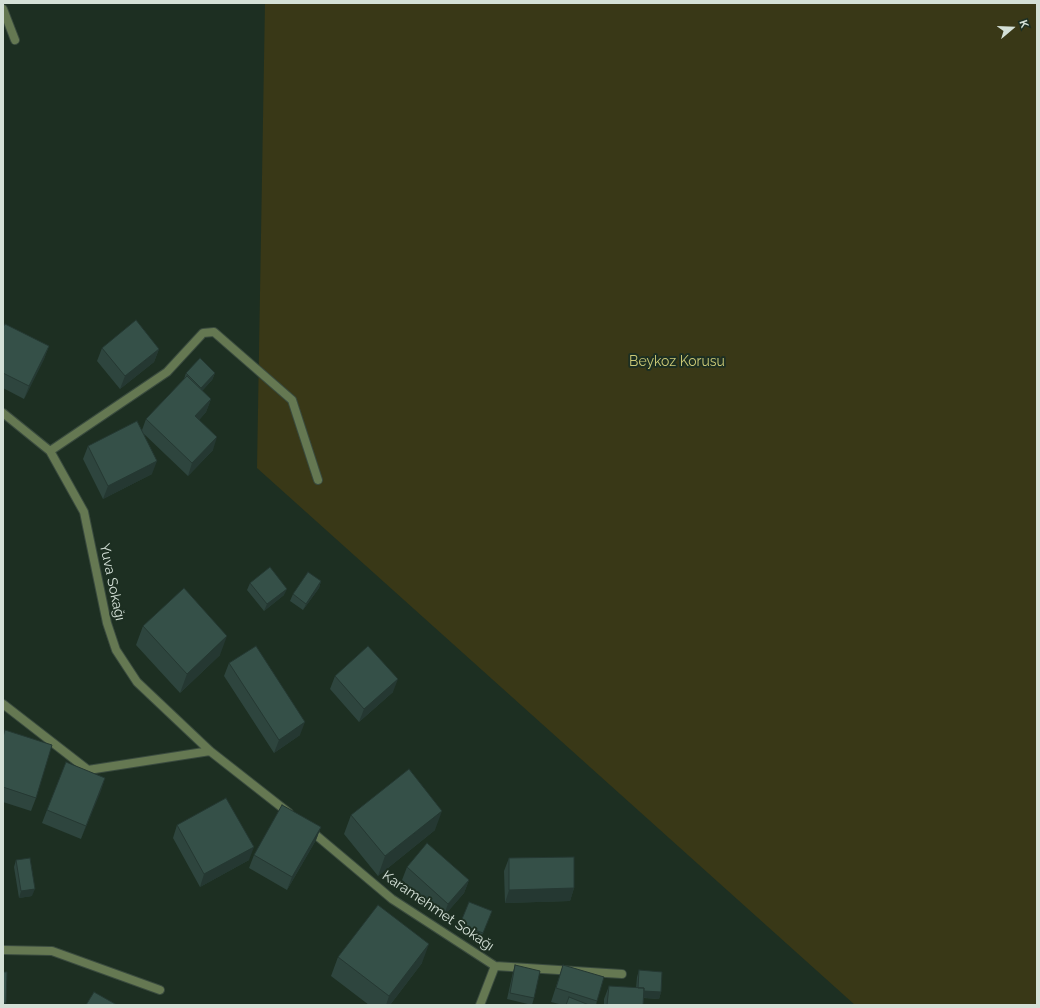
<!DOCTYPE html>
<meta charset="utf-8">
<style>
body{margin:0}
#map{position:relative;width:1040px;height:1008px;overflow:hidden;background:#1d2f22;font-family:Raleway,sans-serif}
canvas{display:block}
.frame{position:absolute;inset:0;border:4px solid #d4e0d7;pointer-events:none}
.north{position:absolute;left:992px;top:8px;width:40px;height:40px;-webkit-text-stroke:3px #1d2f22;paint-order:stroke;rotate:71deg;font-size:11px;font-weight:700;line-height:16px;text-align:center;color:#d4e0d7}
.north::after{content:'';display:block;margin:auto;width:14px;height:18px;background:#d4e0d7;clip-path:polygon(50% 0,100% 100%,50% 72%,0 100%)}
</style>
<div id="map">
<canvas width="1040" height="1008"></canvas>
<div class="frame"></div>
<div class="north">K</div>
</div>
<script>
const ctx = document.querySelector('canvas').getContext('2d');
ctx.lineJoin = 'round';
function fillPath(path, color) { ctx.fillStyle = color; ctx.fill(path, 'evenodd'); }
const toPath = rows => new Path2D(rows.map(r => 'M' + r).join(''));
function trace(path, color, width, dash) { ctx.strokeStyle = color; ctx.lineWidth = width; ctx.lineCap = dash ? 'butt' : 'round'; ctx.setLineDash(dash || []); ctx.stroke(path); }
function label(font, color, halo, rows, align = 'center') {
  ctx.font = font + ' Raleway,sans-serif'; ctx.lineWidth = 4; ctx.setLineDash([]); ctx.textBaseline = 'middle'; ctx.strokeStyle = halo; ctx.fillStyle = color; for (const [text, x, y, turn = 0] of rows) {
    ctx.save(); ctx.translate(x, y); ctx.rotate((+turn || 0) * Math.PI / 180); ctx.textAlign = isNaN(turn) ? turn : align; if (halo) ctx.strokeText(text, 0, 0); ctx.fillText(text, 0, 0); ctx.restore();
  }
}
const green = toPath([
 [265,3,1037,3,1037,1005,855,1005,257,468]
]);
const street = toPath([
 [3,9,15,40],
 [3,413,50,451,84,512,107,623,116,650,137,682,210,751,289,813],
 [50,451,167,372,203,333,214,332,292,400,318,480],
 [3,704,88,770,210,751],
 [310,830,392,899,495,966,480,1005],
 [3,950,52,951,160,990],
 [495,966,622,974]
]);
const wall = toPath([
 [3,327,49,346,44,359,24,399,3,388],
 [102,348,159,349,154,362,120,389,97,361],
 [186,373,215,373,212,380,202,391,211,399,206,412,199,420,213,450,188,476,144,434,152,474,103,499,83,459,88,446,142,430,146,419,184,379],
 [321,581,319,588,303,610,290,601,293,594],
 [250,583,284,595,264,611,247,590],
 [143,626,220,655,180,693,136,645],
 [229,663,300,735,274,753,224,676],
 [335,676,393,692,359,722,330,689],
 [5,730,36,798,31,811,3,802,3,736],
 [105,778,81,839,42,823,47,810],
 [351,815,435,830,378,876,344,834],
 [177,825,249,860,200,887,173,838],
 [321,827,316,840,287,890,249,868,254,855],
 [509,858,574,888,570,901,505,903,504,871],
 [16,860,32,896,19,898,14,867],
 [407,867,469,880,464,893,443,917,402,880],
 [469,902,492,911,480,940,457,931],
 [338,957,422,963,390,1005,369,1005,331,976],
 [515,965,534,998,532,1005,507,999,513,972],
 [563,965,597,1001,596,1005,563,1005,551,1002],
 [639,970,661,992,659,999,643,998,643,1005,604,1005,604,999,609,986,636,988,637,977]
]);
const shadedWall = toPath([
 [49,346,44,359,24,399,29,386],
 [159,349,154,362,120,389,125,376],
 [215,373,212,380,199,394,201,388],
 [211,399,206,412,191,429,195,416],
 [217,437,213,450,188,476,192,463],
 [157,461,152,474,103,499,108,486],
 [321,581,319,588,303,610,306,604],
 [287,589,284,595,264,611,267,604],
 [227,636,220,655,180,693,187,674],
 [398,679,393,692,359,722,364,709],
 [305,722,300,735,274,753,279,740],
 [105,778,101,791,81,839,86,826],
 [442,811,435,830,378,876,385,856],
 [321,827,316,840,287,890,292,877],
 [254,847,249,860,200,887,204,874],
 [469,880,464,893,443,917,448,904],
 [574,888,570,901,505,903,509,890],
 [35,889,32,896,19,898,21,891],
 [429,944,422,963,390,1005,386,1005,389,996],
 [638,990,661,992,659,999,636,997],
 [3,1003,6,1003,5,1005,3,1005]
]);
const building = toPath([
 [136,320,159,349,125,376,102,348,136,320],
 [5,324,49,346,29,386,3,373,3,327,5,324],
 [200,358,215,373,201,388,186,373,200,358],
 [187,376,211,399,195,416,217,437,192,463,146,419,187,376],
 [137,421,157,461,108,486,88,446,137,421],
 [270,567,287,589,267,604,250,583,270,567],
 [308,572,321,581,306,604,293,594,308,572],
 [184,588,227,636,187,674,143,626,184,588],
 [256,646,305,722,279,740,229,663,256,646],
 [368,646,398,679,364,709,335,676,368,646],
 [5,730,52,745,36,798,3,787,3,737,5,730],
 [66,762,105,778,86,826,47,810,66,762],
 [409,769,442,811,385,856,351,815,409,769],
 [226,798,254,847,204,874,177,825,226,798],
 [282,805,321,827,292,877,254,855,282,805],
 [427,843,469,880,448,904,407,867,427,843],
 [574,857,574,888,509,890,509,858,574,857],
 [30,858,35,889,21,891,16,860,30,858],
 [469,902,492,911,483,933,460,924,469,902],
 [378,905,429,944,389,996,338,957,378,905],
 [515,965,540,971,534,998,510,993,515,965],
 [563,965,604,977,597,1001,556,988,563,965],
 [639,970,662,972,661,992,644,991,644,988,638,988,639,970],
 [3,972,7,972,6,1003,3,1003,3,972],
 [609,986,644,988,643,1005,607,1005,609,986],
 [94,992,117,1005,86,1005,94,992],
 [569,997,589,1005,566,1005,569,997]
]);
const parkNames = [
 ["Beykoz Korusu",677,362]
];
const streetNames = [
 ["Yuva Sokağı",112,582,78],
 ["Karamehmet Sokağı",438,911,34]
];
fillPath(green, '#393817');
trace(street, '#3a4b3f', 10);
trace(street, '#657852', 8);
fillPath(wall, '#2e453e');
fillPath(shadedWall, '#253832');
fillPath(building, '#355048');
trace(building, '#253832', 1);
label('14px', '#ccc976', '#1d2f22', parkNames);
label('14px', '#d4e0d7', '#1d2f22', streetNames);
</script>
